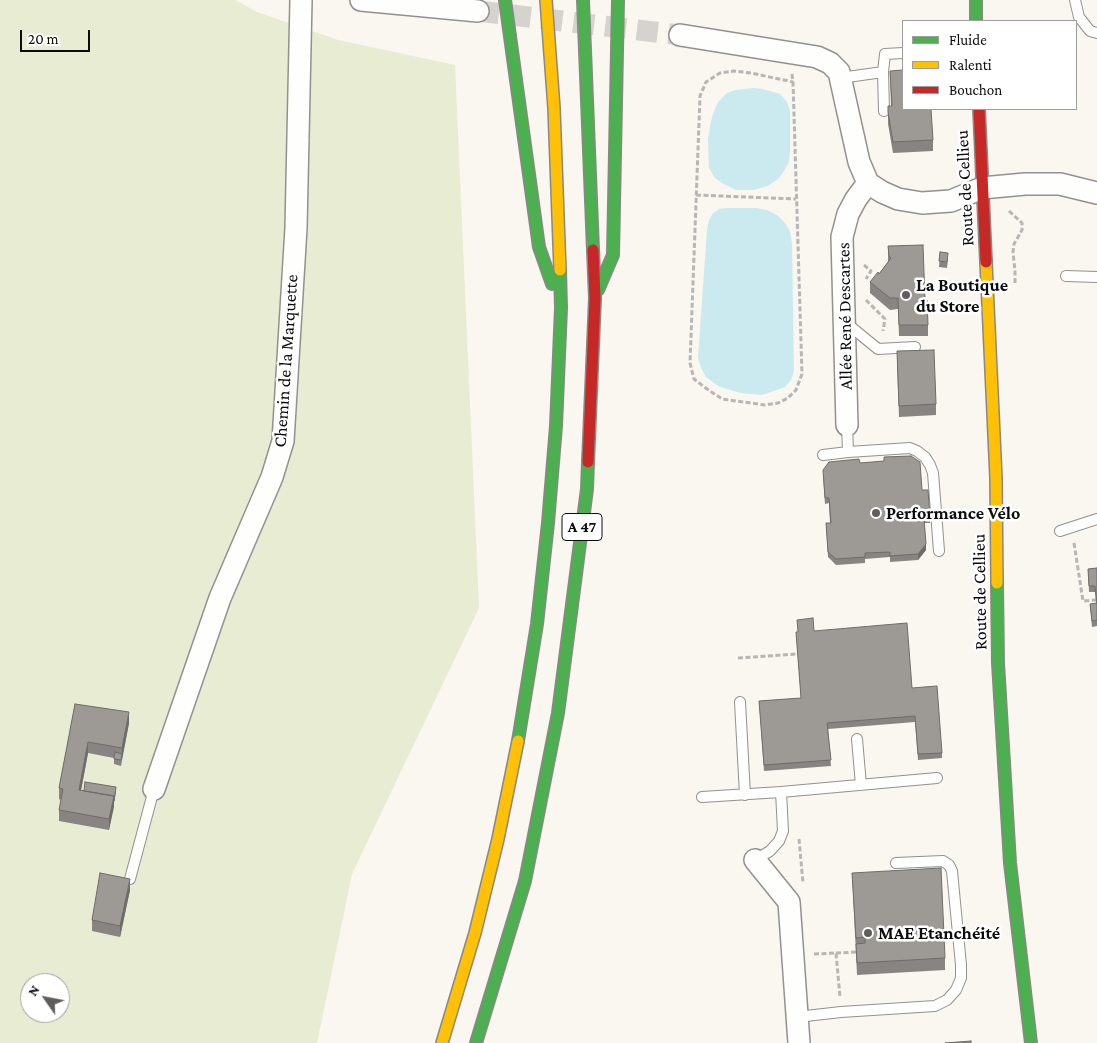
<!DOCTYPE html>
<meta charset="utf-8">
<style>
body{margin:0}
#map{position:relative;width:1097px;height:1043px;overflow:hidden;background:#faf6f0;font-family:"Crimson Pro",serif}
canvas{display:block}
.legend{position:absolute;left:902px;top:20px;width:175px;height:90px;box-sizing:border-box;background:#fff;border:1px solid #9e9e9e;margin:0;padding:6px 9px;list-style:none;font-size:15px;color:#0c0c0c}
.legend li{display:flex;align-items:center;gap:10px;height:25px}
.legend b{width:25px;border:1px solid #9e9e9e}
.north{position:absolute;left:20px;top:973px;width:50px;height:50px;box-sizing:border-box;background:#fff;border:1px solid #9e9e9e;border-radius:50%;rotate:303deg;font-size:14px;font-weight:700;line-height:20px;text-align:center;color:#0c0c0c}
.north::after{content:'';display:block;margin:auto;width:18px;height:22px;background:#5f5e5c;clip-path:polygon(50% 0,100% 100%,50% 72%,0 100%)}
.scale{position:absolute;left:20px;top:30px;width:70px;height:22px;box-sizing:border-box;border:2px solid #0c0c0c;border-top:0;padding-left:6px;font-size:15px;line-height:18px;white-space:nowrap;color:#0c0c0c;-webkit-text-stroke:4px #fff;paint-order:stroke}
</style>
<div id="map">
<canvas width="1097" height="1043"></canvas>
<ul class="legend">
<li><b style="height:6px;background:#4caf50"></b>Fluide</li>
<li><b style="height:6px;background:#ffc107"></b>Ralenti</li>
<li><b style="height:6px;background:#c62828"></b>Bouchon</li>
</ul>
<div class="north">N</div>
<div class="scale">20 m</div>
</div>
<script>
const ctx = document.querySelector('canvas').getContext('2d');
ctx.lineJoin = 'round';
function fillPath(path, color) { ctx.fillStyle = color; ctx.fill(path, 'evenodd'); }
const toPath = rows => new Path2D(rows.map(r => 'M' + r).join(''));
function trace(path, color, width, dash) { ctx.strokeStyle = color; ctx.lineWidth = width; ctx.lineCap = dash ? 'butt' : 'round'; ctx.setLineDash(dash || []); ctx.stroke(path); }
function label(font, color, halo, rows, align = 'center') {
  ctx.font = font + ' "Crimson Pro",serif'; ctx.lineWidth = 5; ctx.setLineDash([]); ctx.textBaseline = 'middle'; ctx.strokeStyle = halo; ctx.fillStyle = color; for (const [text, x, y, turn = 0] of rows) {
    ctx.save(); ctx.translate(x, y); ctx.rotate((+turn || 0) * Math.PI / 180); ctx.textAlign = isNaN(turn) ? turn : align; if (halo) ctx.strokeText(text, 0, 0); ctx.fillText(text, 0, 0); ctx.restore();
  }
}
const green = toPath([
 [0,0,235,0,257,12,338,40,455,65,479,608,352,874,317,1043,0,1043],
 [30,983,60,983,60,1013,30,1013]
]);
const water = toPath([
 [754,88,763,89,780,94,787,102,790,111,790,151,789,162,784,171,778,179,768,186,753,190,736,190,722,183,715,178,709,168,708,139,710,126,713,114,718,102,727,93,736,90],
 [727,208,756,208,767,210,777,215,785,223,790,231,792,243,794,371,791,380,785,387,762,395,740,393,718,386,706,377,701,368,698,358,707,230,709,220,713,213,719,209]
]);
const streetTunnel = toPath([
 [478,11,680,35]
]);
const path = toPath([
 [792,74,793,82,802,374,796,390,788,398,778,403,765,405,722,399,707,389,694,379,690,363,700,96,706,82,720,73,734,71,751,73,793,82],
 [696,195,796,199],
 [1009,211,1022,223,1022,230,1014,244,1013,252,1015,271,1015,284],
 [864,265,871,271,866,279],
 [866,300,885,319,883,331],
 [1074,543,1083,601,1096,600],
 [738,658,797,654],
 [799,839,803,883],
 [836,953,858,952],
 [814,954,836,953,840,997]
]);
const lane = toPath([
 [1075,0,1079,17,1090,31,1097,33],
 [883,72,884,111],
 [840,78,883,72,885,54,903,53],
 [1066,276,1097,277],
 [845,322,878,349,915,347],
 [847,425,848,452,910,448,917,451,925,457,930,465,933,473,939,551],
 [823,455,848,452],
 [1060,531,1097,519],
 [740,702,745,795],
 [857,739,861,785],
 [781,792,937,778],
 [702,797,781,792,783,831,779,841,770,851,755,860],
 [130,879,154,789],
 [797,1017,841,1012,935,1006,947,1000,956,990,961,978,961,965,952,871,949,865,943,861,896,863]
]);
const street = toPath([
 [361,0,478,11],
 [680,35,817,57,830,63,839,72,859,162,868,183,882,192,898,199,922,203,951,201,982,188,1025,184,1060,184,1097,193],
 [847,425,842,237,848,214,856,199,868,183],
 [154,789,220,598,272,477,283,441,296,228,301,0],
 [755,860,789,902,799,1043]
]);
const fast = toPath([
 [505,0,539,247,552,284],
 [583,0,593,250],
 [976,0,976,21],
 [598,290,613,255,618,0],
 [997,583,998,663,1010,863,1031,1043],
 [518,741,537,624,548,523,556,426,561,308,560,270],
 [476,1043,525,881,558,713,587,489,588,462]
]);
const slow = toPath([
 [546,0,554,108,560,270],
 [986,262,996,478,997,583],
 [442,1043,475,933,498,839,518,741]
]);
const jam = toPath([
 [979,109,986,262],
 [588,462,595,298,593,250]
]);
const wall = toPath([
 [890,71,933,140,933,151,893,153,888,124,888,106,891,106],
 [888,246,925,300,928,325,928,336,899,336,898,309,890,310,870,293,870,282,879,274,888,262],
 [940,252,948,259,947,268,939,267],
 [897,363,936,404,936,415,899,417],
 [860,463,922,490,930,517,930,523,924,523,926,550,918,560,890,562,890,557,865,559,865,563,836,565,828,557,826,523,830,523,829,503,825,504,823,475],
 [1097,568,1097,626,1092,627,1090,604,1096,603,1095,592,1089,592,1088,569],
 [814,631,912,688,942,753,942,758,918,760,915,722,828,729,831,766,764,771,759,701,801,698,796,632],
 [75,704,129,723,121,766,114,764,114,758,88,753,81,790,116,792,109,830,59,821,59,810,61,800,59,799,59,788],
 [852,873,945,958,945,970,857,975],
 [130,890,120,937,92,931,92,920]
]);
const shadedWall = toPath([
 [926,544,926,550,918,560,918,554],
 [129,712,129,723,122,759,122,748],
 [88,742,88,753,79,801,79,790],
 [114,796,114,807,109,830,109,819],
 [130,879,130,890,120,937,120,926]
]);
const building = toPath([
 [903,70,903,109,931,109,933,140,893,142,888,112,888,106,892,106,890,71,903,70],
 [923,245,925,300,927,300,928,325,899,325,898,298,890,298,870,282,878,272,879,274,891,258,889,256,888,246,923,245],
 [940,252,948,253,947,262,939,261,940,252],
 [934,350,936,404,899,406,897,351,934,350],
 [911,456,920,462,922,490,928,490,930,517,924,518,926,544,918,554,890,556,890,552,865,553,865,557,836,559,828,552,826,523,831,523,829,498,825,498,823,470,829,462,859,459,860,463,884,461,884,457,911,456],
 [1097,568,1097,620,1092,621,1090,604,1097,603,1096,595,1095,586,1089,586,1088,569,1097,568],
 [813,618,814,631,907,623,912,688,937,686,942,753,918,754,915,716,827,723,831,760,764,765,759,701,801,698,796,632,798,632,797,620,813,618],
 [75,704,129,712,122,748,88,742,79,790,114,796,109,819,59,810,63,789,59,788,75,704],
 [115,752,122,754,121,760,114,759,115,752],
 [85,782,116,787,114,801,114,796,84,791,85,782],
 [941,868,945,958,857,963,856,944,865,943,865,937,856,938,852,873,941,868],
 [100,873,130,879,120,926,92,920,100,873],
 [971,1041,971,1043,945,1043,971,1041]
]);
const markers = [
 [906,295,5,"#5f5e5c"],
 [876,513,5,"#5f5e5c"],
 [868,933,5,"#5f5e5c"]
];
const shields = [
 [582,527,40]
];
const shieldNames = [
 ["A 47",582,527]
];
const streetNames = [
 ["Route de Cellieu",965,188,-93],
 ["Allée René Descartes",845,316,-91],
 ["Chemin de la Marquette",286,361,-86],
 ["Route de Cellieu",980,592,-91]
];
const poiNames = [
 ["La Boutique",916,285],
 ["du Store",916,306],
 ["Performance Vélo",886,513],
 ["MAE Etanchéité",878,933]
];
fillPath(green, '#e7ecd3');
fillPath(water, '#cbeaef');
trace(streetTunnel, '#d6d3ce', 21, [21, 11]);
trace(lane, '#93918f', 12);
trace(street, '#93918f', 24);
trace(fast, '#8a8885', 14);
trace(slow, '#8a8885', 14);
trace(jam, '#8a8885', 14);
trace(path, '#b7b6b5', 3, [5, 2.5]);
trace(lane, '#fefefd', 10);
trace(street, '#fefefd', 21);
trace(fast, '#4caf50', 11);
trace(slow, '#ffc107', 11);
trace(jam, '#c62828', 11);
fillPath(wall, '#878481');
fillPath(shadedWall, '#6e6c69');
fillPath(building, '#9d9a96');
trace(building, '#6e6c69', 1);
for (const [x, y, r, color] of markers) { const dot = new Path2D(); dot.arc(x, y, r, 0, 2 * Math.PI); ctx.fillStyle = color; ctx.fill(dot); trace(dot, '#fff', 2); }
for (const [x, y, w] of shields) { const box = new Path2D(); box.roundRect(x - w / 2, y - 13.5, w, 27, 4); ctx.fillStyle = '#fff'; ctx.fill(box); trace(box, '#0c0c0c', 1); }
label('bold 16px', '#0c0c0c', null, shieldNames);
label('18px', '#0c0c0c', '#fff', streetNames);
label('bold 18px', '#0c0c0c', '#fff', poiNames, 'left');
</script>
